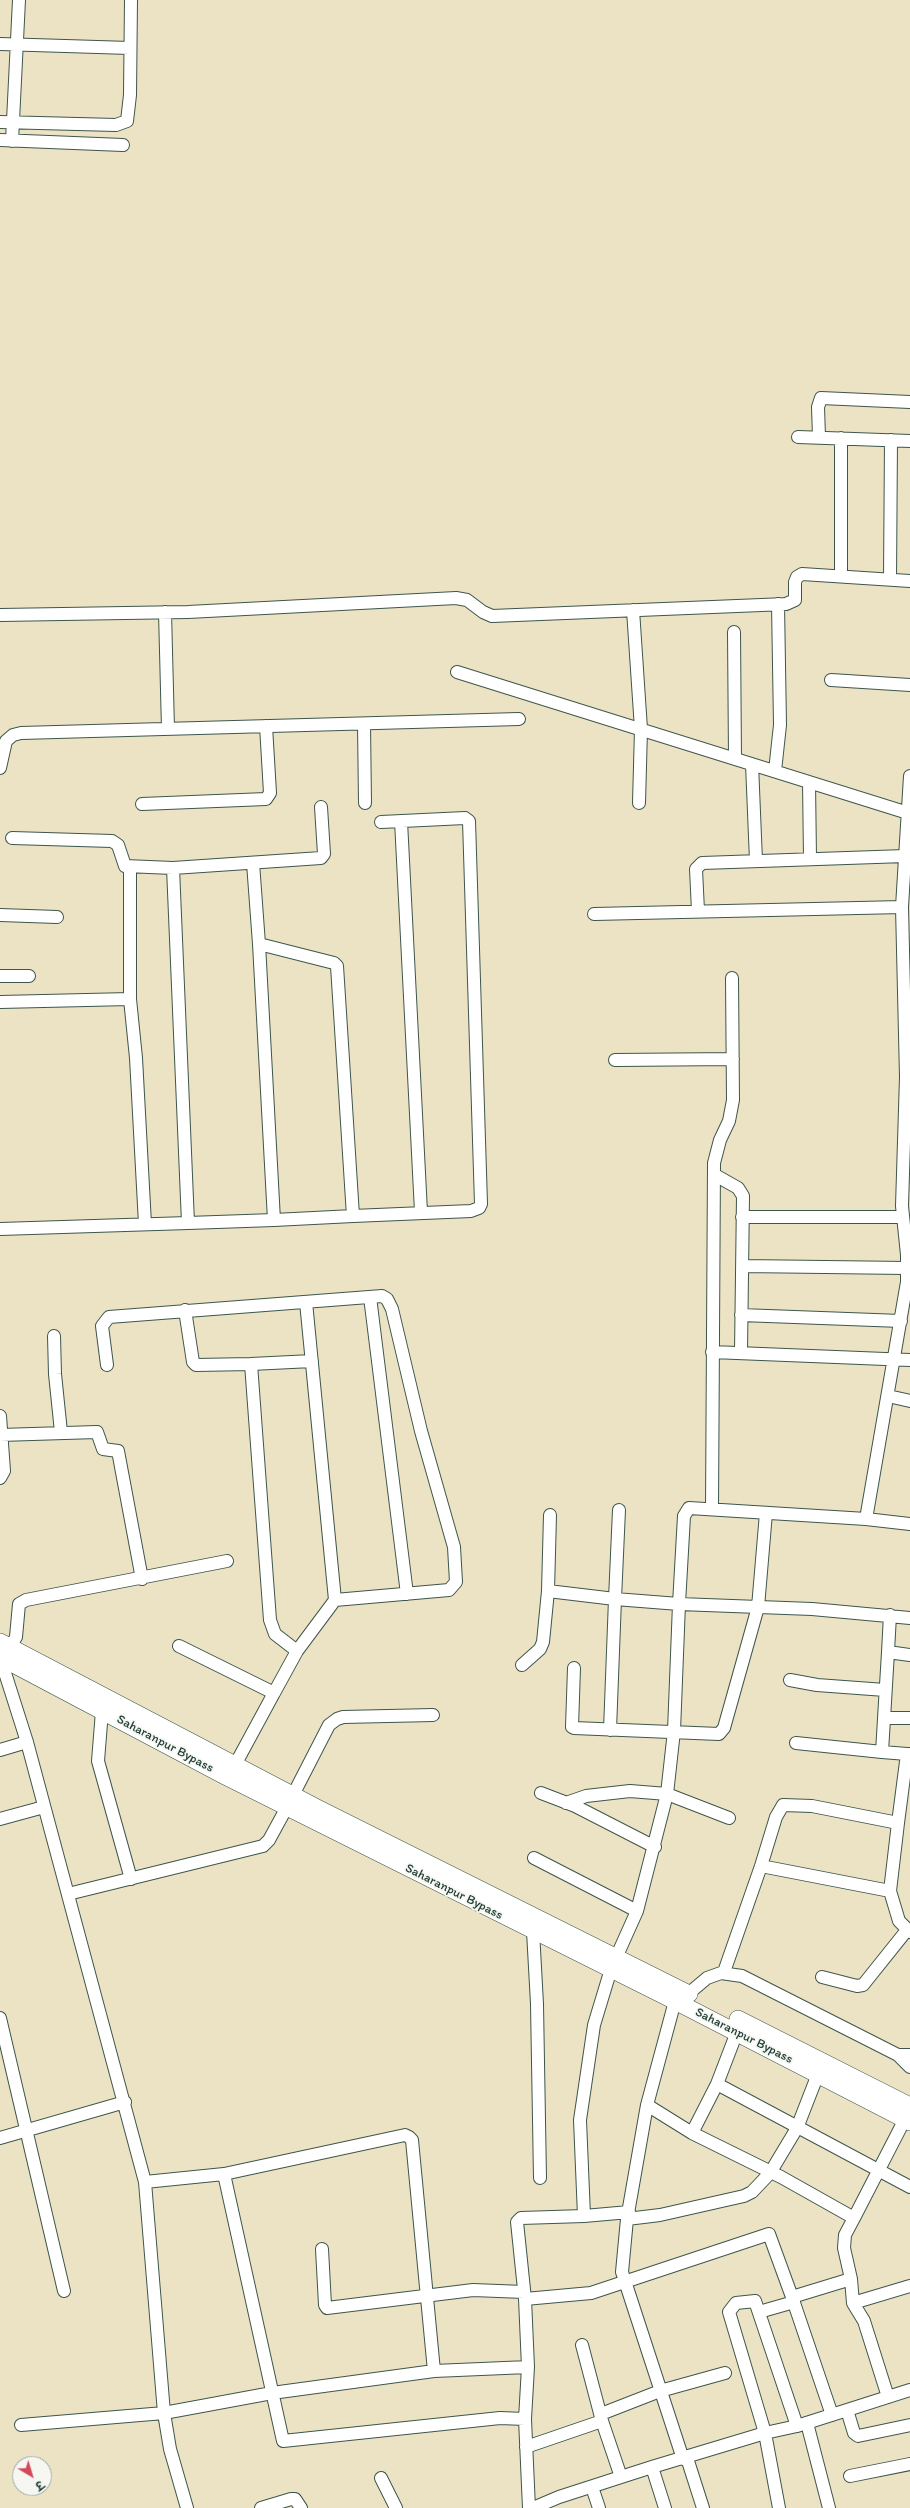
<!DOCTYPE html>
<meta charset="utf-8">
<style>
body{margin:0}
#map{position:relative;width:910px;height:2508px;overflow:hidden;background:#ece3c5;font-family:Itim,"Playpen Sans Deva",sans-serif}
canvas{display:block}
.north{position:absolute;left:12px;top:2456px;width:40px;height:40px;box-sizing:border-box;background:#f6f6f2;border:1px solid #a0aca6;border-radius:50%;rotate:142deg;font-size:11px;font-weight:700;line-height:16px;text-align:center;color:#1f3d34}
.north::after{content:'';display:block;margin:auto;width:14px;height:18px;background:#d1495b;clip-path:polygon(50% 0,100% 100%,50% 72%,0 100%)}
</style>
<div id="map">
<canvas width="910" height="2508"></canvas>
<div class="north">उ</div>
</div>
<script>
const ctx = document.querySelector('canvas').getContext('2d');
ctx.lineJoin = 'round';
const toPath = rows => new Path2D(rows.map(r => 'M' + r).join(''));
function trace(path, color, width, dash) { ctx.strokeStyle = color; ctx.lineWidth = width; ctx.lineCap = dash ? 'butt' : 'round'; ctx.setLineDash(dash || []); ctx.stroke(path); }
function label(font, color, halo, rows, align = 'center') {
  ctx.font = font + ' Itim,sans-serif'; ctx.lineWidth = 3.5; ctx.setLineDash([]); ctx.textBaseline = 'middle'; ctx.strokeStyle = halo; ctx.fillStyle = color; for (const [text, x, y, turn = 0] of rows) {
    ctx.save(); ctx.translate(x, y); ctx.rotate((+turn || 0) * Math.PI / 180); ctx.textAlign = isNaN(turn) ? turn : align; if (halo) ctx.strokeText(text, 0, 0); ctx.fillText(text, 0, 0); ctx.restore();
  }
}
const street = toPath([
 [0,44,130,48],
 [0,122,116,125,127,121,130,95,131,0],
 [0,140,123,145],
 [12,141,19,0],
 [798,437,910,441],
 [819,437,818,407,821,398,910,402],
 [841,438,841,576],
 [890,579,891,440],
 [633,610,641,729,639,803],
 [165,612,168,729],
 [0,615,188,612,456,598,467,600,483,612,492,616,786,604,795,600,795,582,797,577,802,574,910,581],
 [734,632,735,759],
 [457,672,908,813],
 [831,680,910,685],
 [364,724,365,803],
 [752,764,756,861],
 [0,768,6,741,13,735,21,733,519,719],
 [775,771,780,725,778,604],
 [809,782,810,858],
 [142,804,266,799,270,793,266,726],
 [401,821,421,1212],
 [253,863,259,944],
 [130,868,130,999,136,1058,145,1224],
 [173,868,321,858,324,854,321,807],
 [698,911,696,869,702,863,905,856],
 [594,914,902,907],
 [0,915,57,917],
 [0,976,29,976],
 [0,1002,130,999],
 [615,1060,733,1059],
 [715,1175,738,1188,743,1196,741,1352],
 [353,1216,471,1211,479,1208,481,1204,469,821,465,818,381,822],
 [742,1217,902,1217],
 [188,1223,274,1220,353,1216,337,966,334,963,259,944,274,1220],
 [0,1229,188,1223,173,868,125,866,118,845,112,841,12,838],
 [742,1266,907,1268],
 [370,1297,407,1594],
 [185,1310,193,1362,196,1365,251,1364],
 [741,1315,901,1321],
 [54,1336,55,1374,61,1432],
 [712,1352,910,1360],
 [107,1365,102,1326,109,1317,382,1296,387,1299,392,1309,421,1431,454,1547,456,1582,449,1590,335,1600],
 [888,1396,910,1401],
 [0,1416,4,1471,0,1478],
 [0,1435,97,1432,103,1449,118,1451,142,1579],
 [712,1509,714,1163,720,1140,729,1121,733,1100,732,978],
 [866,1519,907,1282,907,1255,902,1206,906,1077,902,907,910,776],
 [910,1524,866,1519,689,1508,684,1516,679,1604,812,1609,910,1618],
 [548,1591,550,1515],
 [890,1615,888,1652,910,1655],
 [179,1646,274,1693,297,1651,335,1600,306,1302],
 [10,1648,16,1637,19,1604,26,1600,227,1561],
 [297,1651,275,1634,270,1620,251,1364,312,1361],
 [888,1652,882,1752,907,1754],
 [0,1657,27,1742,145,2182,164,2413,170,2449,187,2508],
 [522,1665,540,1649,543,1642,548,1591,615,1599,619,1510],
 [574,1668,572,1727,574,1728,719,1734,724,1728,758,1607,766,1513],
 [790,1680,817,1685,885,1690],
 [102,1711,98,1761,131,1879],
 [884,1718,910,1718],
 [796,1743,882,1752],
 [0,1750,27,1742],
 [235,1765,274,1693],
 [541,1793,575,1806,655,1847],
 [293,1795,329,1725,337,1719,343,1717,433,1715],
 [566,1803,586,1796,630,1791,667,1794,729,1818],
 [0,1819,44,1807],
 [898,1823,907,1754,910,1754],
 [534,1858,637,1911],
 [761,1866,890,1891,899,1921,910,1932],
 [68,1894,263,1846,269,1840,287,1807],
 [533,1931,537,2004,540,2178],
 [724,1972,761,1866,776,1817,783,1805,812,1806,898,1823,890,1891],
 [822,1977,857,1986,863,1985,907,1930],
 [688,1994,707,1978,721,1973,742,1976,898,2055,910,2055],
 [675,2001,647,2105,627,2219,622,2272,683,2459],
 [0,2018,64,2291],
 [898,2055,910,2067],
 [717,2084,910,2187],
 [647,2105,692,2133,781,2177,854,2218,905,2119],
 [692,2133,717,2084,737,2032],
 [0,2138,125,2102],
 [224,2174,405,2135,409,2137,412,2140,434,2371],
 [145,2182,224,2174,283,2441,500,2418,525,2419,529,2508],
 [584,2216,580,2120,594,2025,611,1969,637,1911,667,1794,674,1731,679,1604,615,1599,610,1730],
 [854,2218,845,2235,844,2248,851,2279,853,2303,864,2321,888,2397],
 [627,2219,660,2215,744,2196,752,2192,770,2173,797,2128,818,2074],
 [322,2249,325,2305,327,2308,473,2290,524,2292],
 [525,2299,591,2293,769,2234,792,2297],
 [853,2303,910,2286],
 [759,2312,794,2302],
 [582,2345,602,2421,621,2477],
 [847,2410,854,2433,858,2436,910,2425],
 [601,2414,660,2391,725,2373],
 [832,2415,792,2297,851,2279],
 [525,2419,528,2367,525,2299,517,2222,521,2218,584,2216,629,2212],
 [807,2423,829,2508],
 [21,2425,164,2413,272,2393,434,2371,528,2367],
 [526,2447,602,2421],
 [687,2458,703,2508],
 [652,2467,665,2508],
 [850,2476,910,2464],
 [381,2478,396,2508],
 [592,2487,599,2508],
 [261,2508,291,2499,295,2499,301,2508],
 [533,2508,559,2497,652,2467,765,2433,797,2426,910,2390],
 [779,2508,765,2433,729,2312,736,2303,755,2301,797,2426]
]);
const secondary = toPath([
 [0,1642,317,1808,689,1994],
 [6,1645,0,1657,227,1777,675,2001,910,2122],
 [738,2019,910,2106]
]);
const streetNames = [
 ["Saharanpur Bypass",165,1744,28],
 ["Saharanpur Bypass",454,1892,27],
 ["Saharanpur Bypass",744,2036,27]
];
trace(street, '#3e564a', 14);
trace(secondary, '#3e564a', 18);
trace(street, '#fff', 12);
trace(secondary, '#fff', 17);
label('13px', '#1f3d34', '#f6f6f2', streetNames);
</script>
